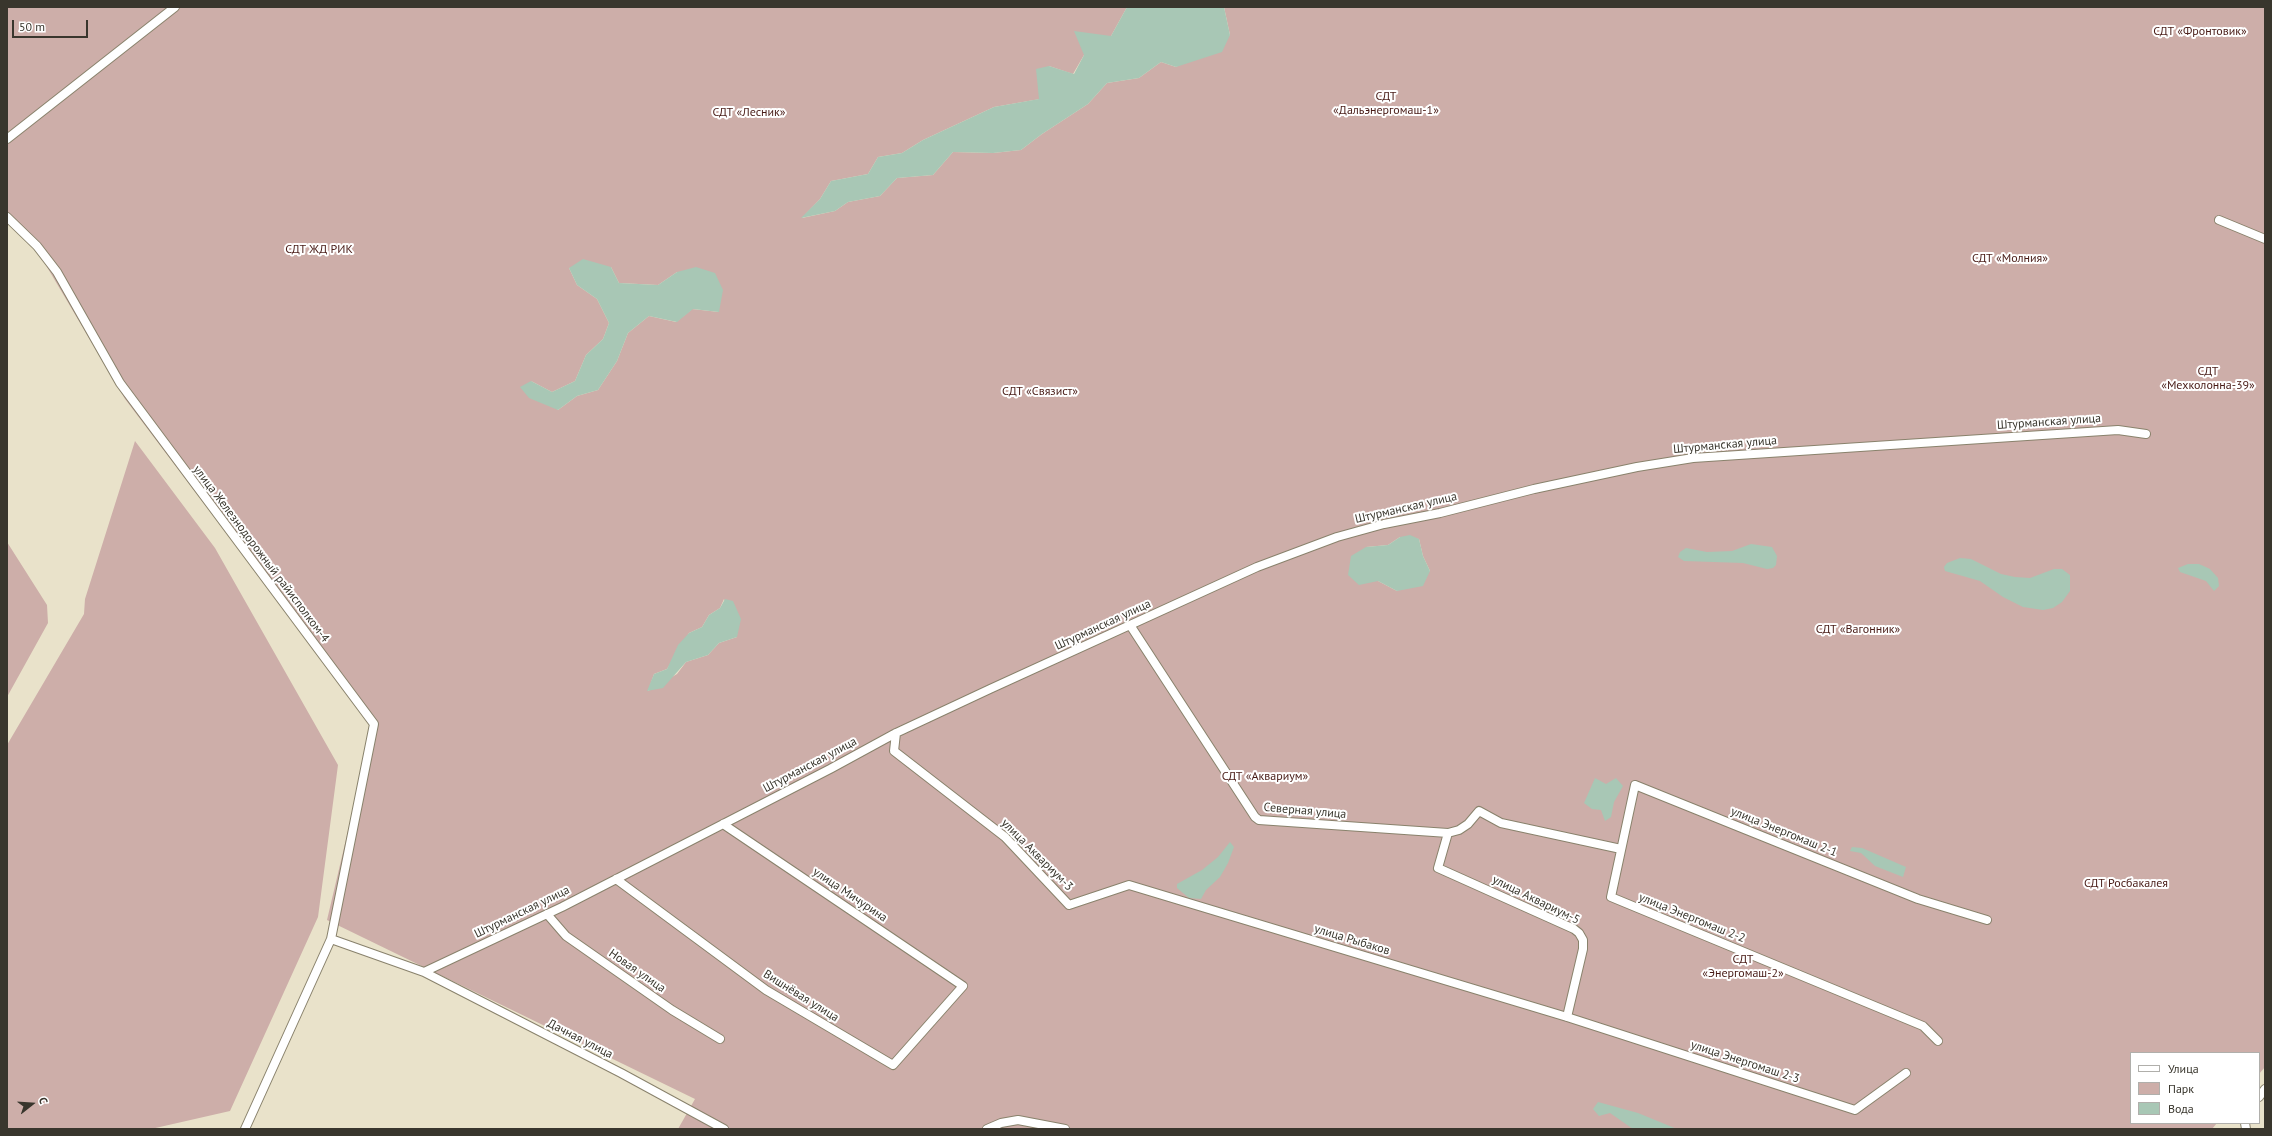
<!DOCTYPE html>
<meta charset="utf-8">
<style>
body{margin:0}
#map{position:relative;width:2272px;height:1136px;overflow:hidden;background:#e9e2ca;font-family:"PT Sans",sans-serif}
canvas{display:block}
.frame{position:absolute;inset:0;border:8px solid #39362d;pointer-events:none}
.legend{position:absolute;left:2130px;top:1052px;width:130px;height:72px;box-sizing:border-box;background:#fff;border:1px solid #b0afab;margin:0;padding:5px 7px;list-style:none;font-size:12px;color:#39362d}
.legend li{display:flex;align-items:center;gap:8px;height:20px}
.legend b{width:20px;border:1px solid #b0afab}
.north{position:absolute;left:12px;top:1084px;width:40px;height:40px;-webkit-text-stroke:3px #fff;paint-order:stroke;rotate:73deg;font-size:11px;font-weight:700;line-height:16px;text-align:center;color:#39362d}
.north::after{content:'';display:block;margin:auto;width:14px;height:18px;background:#39362d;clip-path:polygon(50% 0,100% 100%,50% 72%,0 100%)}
.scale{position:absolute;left:12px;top:20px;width:76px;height:18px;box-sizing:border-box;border:2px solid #39362d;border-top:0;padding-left:5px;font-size:12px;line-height:14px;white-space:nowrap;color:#39362d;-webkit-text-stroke:3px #fff;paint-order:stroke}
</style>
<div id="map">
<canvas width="2272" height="1136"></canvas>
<div class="frame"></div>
<ul class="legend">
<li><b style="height:5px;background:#fff"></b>Улица</li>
<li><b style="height:11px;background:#cdaea9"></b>Парк</li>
<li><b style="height:11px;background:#a8c7b5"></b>Вода</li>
</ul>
<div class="north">С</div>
<div class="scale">50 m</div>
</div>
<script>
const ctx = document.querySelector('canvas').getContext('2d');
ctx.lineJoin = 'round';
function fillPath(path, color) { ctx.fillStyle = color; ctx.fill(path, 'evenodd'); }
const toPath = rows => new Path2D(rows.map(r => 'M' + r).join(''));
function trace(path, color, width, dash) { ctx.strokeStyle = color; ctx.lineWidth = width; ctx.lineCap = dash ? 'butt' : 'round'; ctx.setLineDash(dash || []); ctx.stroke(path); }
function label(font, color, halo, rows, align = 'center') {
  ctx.font = font + ' "PT Sans",sans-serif'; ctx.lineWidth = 4; ctx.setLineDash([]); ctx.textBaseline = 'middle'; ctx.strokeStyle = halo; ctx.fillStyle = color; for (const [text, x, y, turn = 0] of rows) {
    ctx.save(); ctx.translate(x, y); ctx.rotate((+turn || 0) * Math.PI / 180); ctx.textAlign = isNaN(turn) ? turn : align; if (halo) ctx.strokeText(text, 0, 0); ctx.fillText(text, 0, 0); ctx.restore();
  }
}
const green = toPath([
 [7,7,1127,7,1111,36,1084,55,1073,74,1049,66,1040,99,994,107,923,140,902,153,878,157,868,174,831,181,820,199,802,218,835,211,848,202,880,196,897,178,933,175,953,152,993,153,1021,150,1042,134,1088,104,1107,83,1139,78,1161,62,1176,67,1230,35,1224,7,2265,7,2265,1067,2259,1074,2259,1053,2131,1053,2131,1123,2217,1123,2212,1129,678,1129,695,1099,327,920,364,763,371,728,369,722,125,399,34,245,7,221],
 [611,267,619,283,658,285,677,272,719,312,692,309,676,322,649,316,628,333,617,361,598,390,577,396,558,410,531,381,552,392,575,381,586,355,603,339,609,323,597,299,577,285,569,268],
 [1400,537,1419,539,1423,556,1430,571,1397,591,1378,581,1366,547,1388,545],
 [724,599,737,637,719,643,708,655,686,662,677,674,648,691,654,674,667,669,689,633,702,627,709,615,720,608],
 [135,441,215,548,338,765,318,917,230,1111,151,1129,7,1129,7,745,84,614,85,599],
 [7,542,47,605,48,623,7,697]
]);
const water = toPath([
 [1127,7,1224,7,1230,35,1222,52,1176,67,1161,62,1139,78,1107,83,1088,104,1042,134,1021,150,993,153,953,152,933,175,897,178,880,196,848,202,835,211,801,218,820,199,831,181,868,174,878,157,902,153,923,140,994,107,1039,99,1036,69,1049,66,1074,74,1084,55,1074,31,1111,36],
 [583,259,611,267,619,283,658,285,677,272,696,267,715,273,723,290,719,312,693,309,677,322,649,316,628,333,617,361,598,390,577,396,558,410,529,398,520,387,531,381,552,392,575,381,586,355,603,339,609,323,597,299,577,285,569,268],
 [1410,535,1419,539,1423,556,1430,571,1423,586,1397,591,1378,581,1359,585,1348,575,1351,556,1366,547,1388,545,1400,537],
 [1751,544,1772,547,1777,556,1776,565,1773,568,1767,569,1743,563,1684,561,1678,557,1680,552,1686,548,1707,552,1732,551],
 [1960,558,1971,559,2001,574,2015,577,2030,578,2054,569,2062,569,2070,575,2070,591,2062,602,2053,608,2043,610,2023,607,2003,597,1980,581,1945,571,1944,567,1947,563],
 [2188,564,2199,564,2210,569,2218,578,2219,586,2214,591,2206,581,2180,572,2178,568],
 [725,599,733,601,741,619,737,637,719,643,708,655,686,662,663,688,647,691,654,674,667,669,678,645,689,633,702,627,709,615,720,608],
 [1595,778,1606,784,1616,778,1623,786,1614,802,1611,817,1605,821,1601,810,1592,809,1584,803],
 [1230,842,1234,847,1228,863,1220,877,1206,890,1201,899,1189,898,1177,888,1177,884,1202,870,1218,857],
 [1852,847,1862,848,1906,867,1903,877,1875,866,1861,853,1850,851],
 [1598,1102,1638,1113,1677,1129,1633,1129,1610,1113,1599,1116,1593,1109]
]);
const minor = toPath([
 [7,139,175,7],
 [7,217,37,246,57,272,120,383,374,724,331,939,245,1129],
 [2219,220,2265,239],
 [1130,625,1255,817,1259,820,1448,833,1459,830,1468,824,1479,811,1501,823,1621,849],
 [896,733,894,751,1005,837,1069,905,1129,885,1567,1017,1855,1110,1906,1073],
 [1448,833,1438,868,1574,929,1579,933,1583,940,1583,949,1567,1017],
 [616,879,766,990,893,1065,963,986,723,824],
 [547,914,566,936,672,1010,720,1039],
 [331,939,424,972,562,907,830,769,896,733,990,689,1257,567,1337,537,1384,524,1440,513,1534,489,1637,467,1693,458,2118,430,2146,434],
 [424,972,621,1073,724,1129],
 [1938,1041,1923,1026,1611,897,1635,785,1918,899,1987,920],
 [2259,1097,2265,1089],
 [2245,1123,2246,1129],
 [987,1129,1001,1123,1018,1120,1065,1129]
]);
const parkNames = [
 ["СДТ «Фронтовик»",2200,32],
 ["СДТ",1386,97],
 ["«Дальэнергомаш-1»",1386,111],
 ["СДТ «Лесник»",749,113],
 ["СДТ ЖД РИК",319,250],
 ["СДТ «Молния»",2010,259],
 ["СДТ",2208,372],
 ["«Мехколонна-39»",2208,386],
 ["СДТ «Связист»",1040,392],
 ["СДТ «Вагонник»",1858,630],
 ["СДТ «Аквариум»",1265,777],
 ["СДТ Росбакалея",2126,884],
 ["СДТ",1743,960],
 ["«Энергомаш-2»",1743,974]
];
const streetNames = [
 ["Штурманская улица",2049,422,-4],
 ["Штурманская улица",1725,445,-5],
 ["Штурманская улица",1406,508,-13],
 ["улица Железнодорожный райисполком-4",261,554,53],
 ["Штурманская улица",1103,625,-25],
 ["Штурманская улица",810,765,-28],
 ["Северная улица",1305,811,5],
 ["улица Энергомаш 2-1",1784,832,22],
 ["улица Аквариум-3",1037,855,45],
 ["улица Мичурина",850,895,34],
 ["улица Аквариум-5",1536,900,26],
 ["Штурманская улица",522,912,-26],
 ["улица Энергомаш 2-2",1692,918,22],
 ["улица Рыбаков",1352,940,17],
 ["Новая улица",637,971,35],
 ["Вишнёвая улица",801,996,32],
 ["Дачная улица",580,1039,27],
 ["улица Энергомаш 2-3",1745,1062,18]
];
fillPath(green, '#cdaea9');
fillPath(water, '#a8c7b5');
trace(minor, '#89826c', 10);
trace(minor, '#fff', 8);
label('12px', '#471a15', '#fff', parkNames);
label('12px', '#39362d', '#fff', streetNames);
</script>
